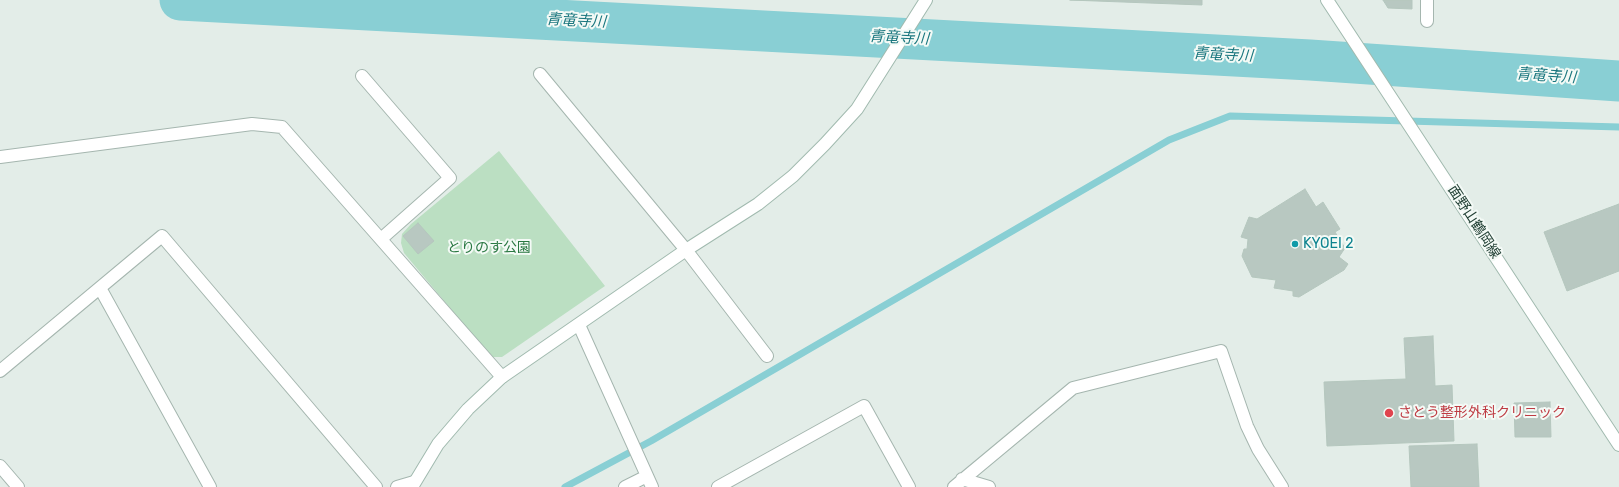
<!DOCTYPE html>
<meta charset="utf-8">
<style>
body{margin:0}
canvas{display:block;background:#e3ede8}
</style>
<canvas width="1619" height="487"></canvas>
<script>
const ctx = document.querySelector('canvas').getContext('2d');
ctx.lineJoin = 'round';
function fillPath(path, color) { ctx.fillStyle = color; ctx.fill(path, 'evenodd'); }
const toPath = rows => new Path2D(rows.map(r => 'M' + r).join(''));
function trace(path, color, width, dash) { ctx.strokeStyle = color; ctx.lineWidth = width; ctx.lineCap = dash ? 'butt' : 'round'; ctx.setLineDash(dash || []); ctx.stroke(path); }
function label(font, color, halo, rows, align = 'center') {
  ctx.font = font + ' Rubik,"Noto Sans JP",sans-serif'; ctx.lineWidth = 4; ctx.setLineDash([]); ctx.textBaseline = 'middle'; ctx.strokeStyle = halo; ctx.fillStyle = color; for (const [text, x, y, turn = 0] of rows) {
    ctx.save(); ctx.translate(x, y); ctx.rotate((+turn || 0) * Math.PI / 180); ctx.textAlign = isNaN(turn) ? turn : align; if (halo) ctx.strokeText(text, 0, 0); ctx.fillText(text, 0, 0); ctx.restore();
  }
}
const green = toPath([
 [499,151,605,286,502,357,491,357,404,253,401,243,402,234,411,224]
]);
const stream = toPath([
 [565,487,651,441,1169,140,1230,116,1619,127]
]);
const river = toPath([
 [180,0,1310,60,1619,81]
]);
const building = toPath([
 [1070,0,1202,0,1202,5,1070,0],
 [1383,0,1412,0,1412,9,1388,8,1383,0],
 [1305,189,1316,207,1323,202,1340,229,1335,232,1345,248,1339,257,1348,264,1344,270,1299,297,1293,296,1293,291,1274,288,1276,280,1252,277,1242,256,1244,249,1247,249,1248,239,1241,237,1249,217,1257,219,1305,189],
 [1619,204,1619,271,1567,291,1544,232,1619,204],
 [418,223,434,241,418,254,403,236,418,223],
 [1433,336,1435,386,1452,385,1454,441,1327,446,1324,382,1406,379,1404,338,1433,336],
 [1550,402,1551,437,1515,437,1514,403,1550,402],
 [1477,444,1479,487,1411,487,1409,446,1477,444]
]);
const street = toPath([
 [1427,21,1427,0],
 [540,74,686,250,767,356],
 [362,76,450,178,381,239],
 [0,157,252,124,282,127,502,377],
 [100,288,210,487],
 [579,325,652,487],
 [0,371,162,236,376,487],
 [0,466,18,487],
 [962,479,989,487],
 [397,487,414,482],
 [625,487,647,476],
 [718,487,864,406,909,487],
 [954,487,1073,388,1221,351,1247,426,1258,449,1282,487]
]);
const secondary = toPath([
 [1327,0,1619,445],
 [412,487,438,444,468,409,502,377,686,250,758,204,793,176,825,144,857,109,926,0]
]);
const markers = [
 [1295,244,4,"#0f9aa8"],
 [1389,413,5,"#e0444e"]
];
const streetNames = [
 ["面野山鶴岡線",1474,222,57]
];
const cultureNames = [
 ["KYOEI 2",1303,244]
];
const parkNames = [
 ["とりのす公園",489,248]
];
const healthNames = [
 ["さとう整形外科クリニック",1398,413]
];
const waterNames = [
 ["青竜寺川",576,21,3],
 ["青竜寺川",899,38,3],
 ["青竜寺川",1223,55,3],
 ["青竜寺川",1546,76,4]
];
fillPath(green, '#bbdfc2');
trace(stream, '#89cfd4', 7);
trace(river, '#89cfd4', 41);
fillPath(building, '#b8c8c1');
trace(building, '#b5c7be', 1);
trace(street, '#a5b6af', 14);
trace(secondary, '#a1baaf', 14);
trace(street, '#fff', 12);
trace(secondary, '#fff', 12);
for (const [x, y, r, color] of markers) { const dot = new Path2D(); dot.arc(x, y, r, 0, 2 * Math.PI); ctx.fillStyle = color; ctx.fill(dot); trace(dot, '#f4faf6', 1.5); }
label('14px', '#224035', '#f4faf6', streetNames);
label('14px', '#0d838f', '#f4faf6', cultureNames, 'left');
label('14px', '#2a7842', '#f4faf6', parkNames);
label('14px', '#be3a42', '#f4faf6', healthNames, 'left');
label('italic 15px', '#19767e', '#f4faf6', waterNames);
</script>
